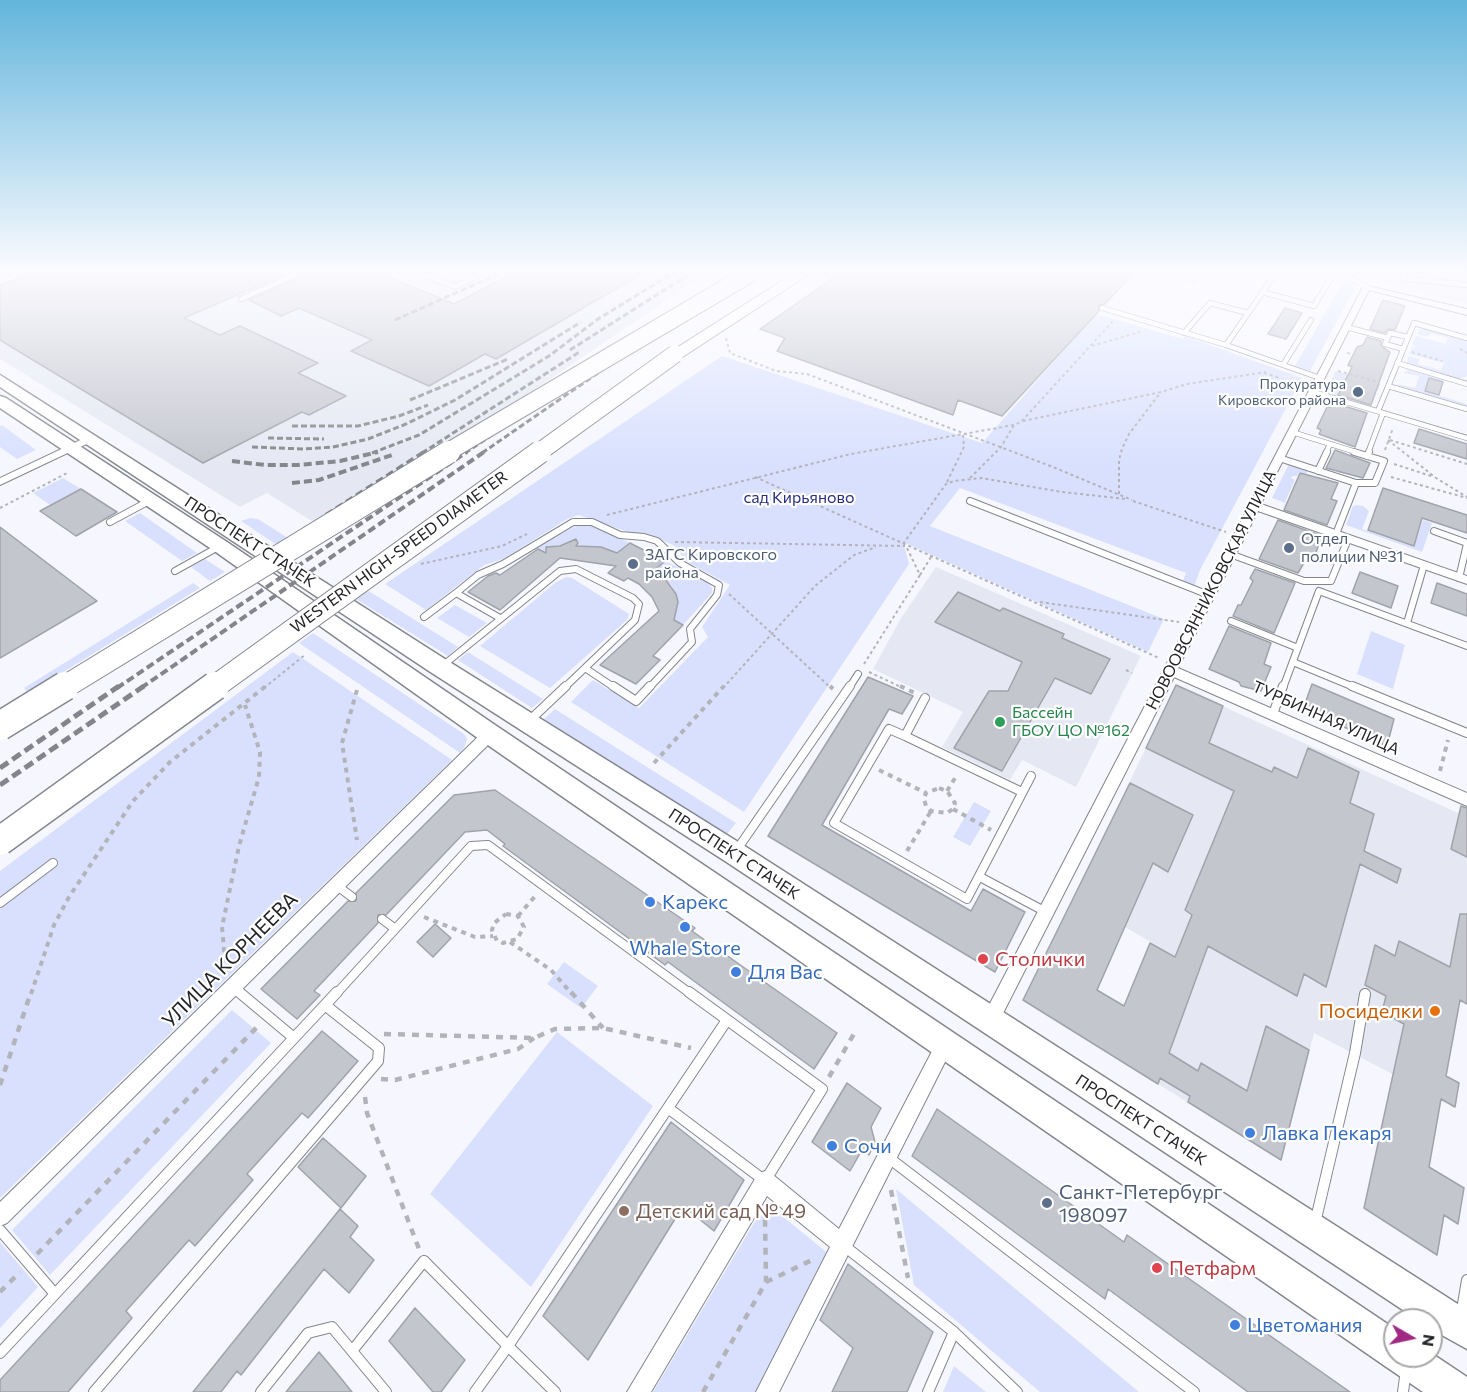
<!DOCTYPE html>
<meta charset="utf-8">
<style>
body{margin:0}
#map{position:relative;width:1467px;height:1392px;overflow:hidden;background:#f6f7fe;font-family:Commissioner,sans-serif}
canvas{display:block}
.north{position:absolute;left:1383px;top:1308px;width:60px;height:60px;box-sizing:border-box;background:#fff;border:2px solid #a7a7a9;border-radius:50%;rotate:99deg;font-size:16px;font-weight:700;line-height:24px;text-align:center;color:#232427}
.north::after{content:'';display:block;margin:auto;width:21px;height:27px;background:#a02a83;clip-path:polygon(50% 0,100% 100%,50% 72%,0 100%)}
</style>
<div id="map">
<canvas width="1467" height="1392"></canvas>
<div class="north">N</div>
</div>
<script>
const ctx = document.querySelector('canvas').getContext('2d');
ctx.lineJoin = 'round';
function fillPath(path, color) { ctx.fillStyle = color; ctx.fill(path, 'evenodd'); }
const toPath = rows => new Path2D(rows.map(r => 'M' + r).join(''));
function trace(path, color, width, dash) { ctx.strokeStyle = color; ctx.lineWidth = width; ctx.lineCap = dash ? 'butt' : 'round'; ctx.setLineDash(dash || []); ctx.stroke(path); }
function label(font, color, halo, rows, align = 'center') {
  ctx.font = font + ' Commissioner,sans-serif'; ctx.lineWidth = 4.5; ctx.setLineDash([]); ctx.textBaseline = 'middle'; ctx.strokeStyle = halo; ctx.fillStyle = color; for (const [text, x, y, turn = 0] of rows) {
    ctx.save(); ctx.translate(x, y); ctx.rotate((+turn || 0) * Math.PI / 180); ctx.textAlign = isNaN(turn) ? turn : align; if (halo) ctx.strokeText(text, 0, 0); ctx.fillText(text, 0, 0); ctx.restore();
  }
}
const built = toPath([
 [0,273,707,273,326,530,267,493,240,507,0,359],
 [1388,273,1467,273,1467,304,1382,284],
 [936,567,1141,656,1076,787,1022,760,1010,780,942,747,963,712,873,669,901,618],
 [1176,685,1467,817,1467,1004,1460,1000,1394,1075,1314,1033,1281,1160,1158,1084,1199,970,1099,912,1077,891]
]);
const green = toPath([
 [1344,280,1357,284,1310,371,1295,366],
 [1096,314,1183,339,1185,336,1302,378,1200,570,1194,587,1183,581,1186,573,960,488,930,526,1164,619,1148,652,903,542,909,564,744,812,571,702,593,680,639,708,708,637,702,627,730,585,686,561,675,546,652,536,628,532,579,515,569,518,503,559,484,565,426,610,385,584,722,356,982,443],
 [1426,328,1467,339,1467,376,1458,379,1407,363,1408,356,1419,359,1418,364,1441,370,1444,363,1409,354,1412,347,1416,347,1412,345,1416,336,1446,344,1448,338,1430,333,1428,337,1417,334,1419,329],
 [1408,370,1444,379,1444,382,1429,378,1424,391,1467,404,1467,406,1399,386,1398,384,1415,388,1419,376,1403,373],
 [1336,371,1381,384,1378,390,1344,380,1337,393,1372,404,1370,406,1324,393],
 [2,425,36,450,17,459,0,447,0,426],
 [1289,464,1308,470,1306,474,1299,472,1297,476,1293,476,1291,478,1295,480,1285,502,1331,520,1272,498],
 [63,478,81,489,50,505,33,493],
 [1357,505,1363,506,1369,511,1362,529,1414,547,1423,520,1432,523,1422,552,1346,525,1353,506],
 [140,513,197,553,182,561,125,521],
 [250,518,258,519,288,538,277,545,241,521],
 [582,523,590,523,630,543,617,553,591,546,569,546,546,553,535,548],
 [205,559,225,572,210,581,191,567],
 [665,561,705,579,712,588,712,593,683,625,674,620,678,602,672,586,655,570],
 [566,577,572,578,629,614,627,620,550,688,480,646,555,583],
 [193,583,200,588,29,693,24,688],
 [367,590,458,647,448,656,356,599],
 [455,605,487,623,469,637,437,618],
 [1371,631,1405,645,1393,689,1357,674],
 [313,633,464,734,467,739,465,746,460,753,299,643],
 [293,652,452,760,0,1198,0,871],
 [468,652,543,699,532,708,458,660],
 [555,709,736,823,726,835,544,719],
 [974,802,991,811,970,846,953,837],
 [564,962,598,986,581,1008,547,984],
 [232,1010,271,1043,50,1275,12,1230],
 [557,1032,653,1106,531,1287,430,1194],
 [896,1189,1139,1392,1040,1392,914,1285],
 [766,1203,829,1254,755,1392,653,1392],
 [0,1242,38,1287,0,1328],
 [954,1366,986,1392,943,1392]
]);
const building = toPath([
 [28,273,288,273,184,318,220,335,240,326,318,363,298,373,346,396,309,415,302,412,203,463,0,340,0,285,25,277,28,273],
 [303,273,379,273,454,304,514,273,643,273,496,359,485,354,429,386,351,351,372,340,299,308,281,316,249,300,301,277,303,273],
 [840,273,1134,273,1105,304,1099,305,1099,311,1002,416,958,400,953,415,777,351,785,338,760,329,840,273],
 [1383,300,1405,306,1395,330,1388,329,1385,333,1370,329,1383,300],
 [1285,308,1302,313,1286,339,1268,334,1285,308],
 [1367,337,1381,341,1381,346,1390,352,1371,405,1338,395,1352,367,1348,365,1357,347,1363,345,1367,337],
 [1429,378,1443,382,1439,395,1425,391,1429,378],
 [1334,403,1367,413,1355,447,1319,434,1321,430,1317,428,1327,407,1331,407,1334,403],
 [1419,429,1467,444,1467,459,1414,443,1419,429],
 [1335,450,1370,463,1363,478,1326,468,1335,450],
 [1300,473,1338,483,1331,499,1337,501,1327,525,1284,510,1300,473],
 [1383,488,1467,515,1467,533,1422,518,1414,546,1368,530,1383,488],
 [81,489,117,512,76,536,40,511,81,489],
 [1278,520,1322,536,1314,558,1308,556,1298,573,1259,559,1278,520],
 [0,527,97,601,0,658,0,527],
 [576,539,578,543,576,546,601,547,617,553,630,543,665,561,657,568,676,594,678,602,674,620,683,625,653,656,660,660,636,684,600,665,659,611,652,597,639,584,628,578,624,581,608,573,616,566,560,558,500,610,468,592,488,576,496,573,500,575,538,549,546,553,546,547,560,546,576,539],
 [1255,569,1295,583,1274,633,1233,616,1238,605,1241,605,1253,581,1250,578,1255,569],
 [1360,572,1398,586,1391,608,1352,593,1360,572],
 [1437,583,1467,594,1467,616,1431,603,1437,583],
 [958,592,1000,611,1003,608,1064,634,1062,638,1110,659,1091,694,1055,678,1002,771,954,748,989,691,1008,691,1022,662,935,622,958,592],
 [1229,626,1271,643,1264,664,1271,667,1261,691,1241,686,1239,682,1209,669,1229,626],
 [868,677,913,696,902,714,889,709,822,825,971,911,983,889,1025,912,995,972,768,836,868,677],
 [1312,684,1394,719,1387,746,1303,709,1312,684],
 [1176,685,1223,706,1209,743,1272,772,1274,767,1297,778,1308,748,1359,772,1350,803,1374,814,1364,851,1401,869,1397,883,1360,864,1326,987,1304,974,1297,996,1208,946,1169,1053,1198,1071,1201,1063,1247,1091,1266,1026,1309,1050,1281,1160,1188,1102,1190,1096,1160,1078,1158,1084,1023,1000,1130,783,1193,815,1168,872,1153,863,1097,990,1124,1006,1150,943,1175,957,1192,915,1185,910,1234,791,1146,748,1176,685],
 [495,790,695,928,692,931,837,1033,814,1069,668,962,665,965,503,846,505,844,487,830,465,832,386,915,378,915,378,923,314,991,320,995,297,1019,261,989,348,901,356,901,356,893,454,795,495,790],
 [1461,806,1467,808,1467,857,1451,849,1461,806],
 [1460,914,1467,914,1467,1004,1460,1000,1446,1076,1459,1083,1455,1107,1441,1099,1429,1167,1464,1188,1458,1224,1444,1215,1437,1255,1364,1208,1404,1024,1382,1012,1386,996,1365,985,1375,945,1395,956,1399,941,1450,967,1460,914],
 [435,924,451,938,433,957,417,942,435,924],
 [322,1031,358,1061,308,1118,302,1113,247,1174,253,1180,195,1246,189,1240,126,1311,132,1318,68,1392,0,1392,0,1380,322,1031],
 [847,1083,881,1108,871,1127,875,1142,869,1155,862,1150,850,1171,812,1142,847,1083],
 [937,1109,1124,1242,1127,1235,1350,1392,1248,1392,1108,1289,1105,1299,912,1156,937,1109],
 [671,1122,744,1180,714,1231,683,1206,588,1360,543,1316,671,1122],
 [323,1138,366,1176,341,1208,298,1167,323,1138],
 [340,1209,358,1226,350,1237,374,1260,349,1293,324,1269,241,1375,237,1371,221,1392,193,1392,340,1209],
 [848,1264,933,1332,907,1392,832,1392,853,1348,820,1320,848,1264],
 [415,1308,465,1360,441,1392,433,1392,389,1341,415,1308],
 [319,1352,335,1371,352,1392,286,1392,319,1352]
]);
const pathFar2 = toPath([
 [1378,280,1382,273],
 [726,338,730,353,776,371,807,374,1053,467,1132,500],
 [1092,346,1140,332],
 [1460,349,1467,353],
 [1412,352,1442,361],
 [1347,353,1357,355],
 [1338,371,1378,382],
 [1264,373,1280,378],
 [1023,421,1161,392,1187,384,1266,372],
 [1388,440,1436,478,1467,497],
 [1390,440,1467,464],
 [1385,450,1393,428],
 [1394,464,1434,477],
 [755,477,1159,658],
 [1391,477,1467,498],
 [970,478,1001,447,1014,425],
 [947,482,964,447,963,434],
 [1119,494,1119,460,1122,449,1129,434,1160,393],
 [1133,501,1226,532],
 [0,508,67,473],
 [607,515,851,454,1014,425,1021,422,1113,321],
 [675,542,905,546],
 [903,544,946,484,954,481,981,478,1062,492,1126,499],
 [421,564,502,546,527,534],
 [920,575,931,557],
 [729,594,831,688],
 [1040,602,1179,622],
 [864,664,920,575,907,548],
 [1126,670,1132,673],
 [869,672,903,688],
 [264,688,306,654],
 [723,688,815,586,854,555,876,547]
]);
const pathFar1 = toPath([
 [830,686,833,689],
 [900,686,915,693],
 [357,690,342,743,357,840],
 [654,763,724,686],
 [879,770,926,793],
 [1440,771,1448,740],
 [939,788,947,791,955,803,953,809,947,813,931,811,926,806,924,799,926,793,939,788],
 [947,791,957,775],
 [953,809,991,830],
 [907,851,931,811],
 [506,914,518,916,524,927,517,939,503,943,497,941,492,930,494,923,506,914],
 [518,916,537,894],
 [424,917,475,937,493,936],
 [510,942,551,970,572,994],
 [226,972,222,927,239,846,259,777,260,752,245,705],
 [31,994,54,925,69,897,133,801,170,762,266,686]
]);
const path = toPath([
 [571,992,603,1028],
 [384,1034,534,1038,555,1029,603,1028,691,1048],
 [829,1077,855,1032],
 [381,1079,395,1080,518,1049,534,1038],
 [0,1085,31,992],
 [365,1097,367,1113,419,1249],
 [891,1190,908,1278],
 [37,1254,258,1026],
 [766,1282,812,1260],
 [0,1292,20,1272],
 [703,1392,766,1282,765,1216]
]);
const serviceFar3 = toPath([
 [419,273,455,287,483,273],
 [1342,273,1367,287],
 [1403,278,1467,285],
 [1193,280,1198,273],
 [0,281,24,273],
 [1262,292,1314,306,1334,273],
 [241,299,299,273],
 [1102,308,1226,345,1320,378],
 [1346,327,1388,338],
 [1184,333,1210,303,1248,313],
 [1226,345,1276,273],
 [1403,349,1385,344,1390,333,1408,337],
 [1397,363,1467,384],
 [1283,365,1311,320],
 [1388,386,1467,409],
 [1313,392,1467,438],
 [1378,411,1414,323,1467,338],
 [1292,432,1359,453],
 [1326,453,1330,444],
 [1368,453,1383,413]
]);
const serviceFar2 = toPath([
 [1367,456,1369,452],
 [1279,458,1356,483],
 [1318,471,1327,452],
 [970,501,1209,595],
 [110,522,149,501],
 [1434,531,1467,543],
 [1336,534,1356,483,1375,483,1384,461,1354,452],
 [1230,554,1304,581,1331,581,1348,539],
 [175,571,220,546],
 [1459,578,1467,544],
 [424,617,456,593],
 [500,618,456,593,478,575,503,564,573,522,592,522,620,535,644,537,657,541,680,563,719,585,717,595,690,629,692,642,649,688],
 [1231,621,1298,648],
 [1407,623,1424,565],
 [1293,662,1356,688],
 [441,667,560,571,576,569,633,598,639,604,635,620,564,688],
 [585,668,615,688],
 [849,688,858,674],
 [1283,688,1319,591,1467,646]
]);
const serviceFar1 = toPath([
 [613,686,636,701,650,686],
 [1352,686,1467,733],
 [925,698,905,736,1022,792],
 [1273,714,1283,686],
 [529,721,566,686],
 [905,736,889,729,834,823,967,899,1031,776],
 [736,851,850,686],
 [980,877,1046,912],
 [336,885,352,897],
 [0,903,53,863],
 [382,919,394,928],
 [233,987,241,994],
 [336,994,471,846,488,845,691,994]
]);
const service = toPath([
 [325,1005,337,992],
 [668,1108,765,1181,822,1089,689,992],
 [889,1158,1194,1392],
 [1315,1223,1355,1053,1365,994],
 [0,1230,55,1294],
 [843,1245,954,1332,1017,1392],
 [1461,1316,1467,1280],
 [352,1351,424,1261,508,1346,727,1020],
 [0,1353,294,1038],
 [94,1392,378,1061,379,1048,325,1005,294,1038,239,992],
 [261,1392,308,1333,332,1327,386,1392],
 [475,1392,508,1346,555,1392],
 [928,1392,954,1332],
 [1403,1392,1406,1370]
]);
const minor = toPath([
 [1364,285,1467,309,1467,315,1369,290,1261,504,1467,576,1467,584,1258,511,1178,668,1467,793,1467,806,1174,677,996,1027,990,1030,984,1027,981,1021,984,1015,1364,285],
 [91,435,96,438,95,440,0,485,0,478,91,435],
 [490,728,495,730,497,734,495,738,7,1223,0,1226,0,1202,485,730,490,728],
 [945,1035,951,1038,954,1044,951,1050,779,1392,756,1392,830,1247,767,1196,651,1392,627,1392,758,1174,765,1171,772,1174,839,1229,939,1038,945,1035]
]);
const primary = toPath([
 [0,375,448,661,743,845,1467,1310,1467,1349,1431,1329,1431,1320,1418,1320,725,861,432,673,0,387,0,375],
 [0,396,6,398,227,542,498,727,1395,1329,1395,1356,1431,1356,1431,1353,1467,1377,1467,1392,1423,1392,1382,1364,482,741,213,550,0,408,0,396]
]);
const motorway = toPath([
 [794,273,811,273,681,358,675,359,667,354,794,273]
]);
const railFar2 = toPath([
 [395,320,500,273],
 [570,350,691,273],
 [410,400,508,359],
 [292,426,358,426,399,416,428,405],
 [268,438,324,439],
 [252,447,304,449,333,447,368,439,406,424,455,400,581,322],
 [372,453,419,435,549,356,598,319,673,273],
 [422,453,581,351],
 [465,453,522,415],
 [482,453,743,273]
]);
const railFar1 = toPath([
 [232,461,265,465,298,465,340,461,378,452],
 [292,483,319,480,392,455],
 [326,515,424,452],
 [117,688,467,452],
 [141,688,484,452]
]);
const rail = toPath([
 [0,768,119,686],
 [0,785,144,686]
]);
const motorwayBridgeFar2 = toPath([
 [446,453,751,273],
 [538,453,675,354]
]);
const motorwayBridgeFar1 = toPath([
 [63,688,449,452],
 [213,688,540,452]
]);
const motorwayBridge = toPath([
 [0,726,65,686],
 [0,841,215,686]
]);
const markers = [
 [1358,392,6,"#5c6f8a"],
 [1289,548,6,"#5c6f8a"],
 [633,564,6,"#5c6f8a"],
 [1000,722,6,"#2e9e5b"],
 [650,902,6,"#3f7fe0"],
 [685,927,6,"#3f7fe0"],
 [983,959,6,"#e0444e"],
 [736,972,6,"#3f7fe0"],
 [1435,1011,6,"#e8710a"],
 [1250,1133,6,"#3f7fe0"],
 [832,1146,6,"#3f7fe0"],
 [1047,1203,6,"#5c6f8a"],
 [624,1211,6,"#8d6e63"],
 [1157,1268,6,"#e0444e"],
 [1235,1325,6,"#3f7fe0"]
];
const farServicenames = [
 ["Прокуратура",1346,384],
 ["Кировского района",1346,400]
];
const parkNames = [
 ["сад Кирьяново",799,498]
];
const serviceNames = [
 ["Отдел",1301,539],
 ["полиции №31",1301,557],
 ["ЗАГС Кировского",645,555],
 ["района",645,573]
];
const streetNames = [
 ["ПРОСПЕКТ СТАЧЕК",250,542,33],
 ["WESTERN HIGH-SPEED DIAMETER",399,552,-36],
 ["НОВООВСЯННИКОВСКАЯ УЛИЦА",1211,590,-63],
 ["ТУРБИННАЯ УЛИЦА",1326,718,24],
 ["ПРОСПЕКТ СТАЧЕК",734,854,33],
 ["ПРОСПЕКТ СТАЧЕК",1141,1120,33]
];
const leisureNames = [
 ["Бассейн",1012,713],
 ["ГБОУ ЦО №162",1012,731]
];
const nearShopnames = [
 ["Карекс",662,902],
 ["Whale Store",685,948,"center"],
 ["Для Вас",748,972],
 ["Лавка Пекаря",1262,1133],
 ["Сочи",844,1146],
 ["Цветомания",1247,1325]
];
const nearHealthnames = [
 ["Столички",995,959],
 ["Петфарм",1169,1268]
];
const nearStreetnames = [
 ["УЛИЦА КОРНЕЕВА",230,960,-45]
];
const nearFoodnames = [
 ["Посиделки",1423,1011]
];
const nearServicenames = [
 ["Санкт-Петербург",1059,1192],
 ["198097",1059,1215]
];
const nearEducationnames = [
 ["Детский сад № 49",636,1211]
];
fillPath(built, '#e5e8f3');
fillPath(green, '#d8e0fe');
fillPath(building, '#c4c6ce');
trace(building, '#a1a3ab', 1.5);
trace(serviceFar3, '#84868d', 6);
trace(serviceFar2, '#84868d', 8);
trace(serviceFar1, '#84868d', 10);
trace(service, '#84868d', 12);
trace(minor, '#84868d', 2);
trace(primary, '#84868d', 3);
trace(motorway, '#84868d', 2);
trace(pathFar2, '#b3b4b9', 2, [3, 3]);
trace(pathFar1, '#b3b4b9', 4, [5, 5]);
trace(path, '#b3b4b9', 4.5, [7, 7]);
trace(serviceFar3, '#fff', 4.5);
trace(serviceFar2, '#fff', 6);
trace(serviceFar1, '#fff', 8);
trace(service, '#fff', 10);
fillPath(minor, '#fff');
fillPath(primary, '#fff');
fillPath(motorway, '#fff');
trace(railFar2, '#84858a', 3, [6, 3]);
trace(railFar1, '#84858a', 4, [8, 4]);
trace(rail, '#84858a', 5, [10, 5]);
trace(motorwayBridgeFar2, '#84868d', 19, []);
trace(motorwayBridgeFar1, '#84868d', 24, []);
trace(motorwayBridge, '#84868d', 31, []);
trace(motorwayBridgeFar2, '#fff', 17);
trace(motorwayBridgeFar1, '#fff', 22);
trace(motorwayBridge, '#fff', 28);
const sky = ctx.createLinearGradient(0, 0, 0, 468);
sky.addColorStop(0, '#63b5dc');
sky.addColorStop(0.58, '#fbfbff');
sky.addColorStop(1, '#fbfbff00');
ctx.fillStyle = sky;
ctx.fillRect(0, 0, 1467, 468);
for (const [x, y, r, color] of markers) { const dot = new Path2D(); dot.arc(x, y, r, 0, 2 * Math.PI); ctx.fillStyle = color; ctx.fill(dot); trace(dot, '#fff', 2); }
label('14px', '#4e5e75', '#fff', farServicenames, 'right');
label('16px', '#282d80', '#fff', parkNames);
label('16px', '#4e5e75', '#fff', serviceNames, 'left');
label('16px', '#232427', '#fff', streetNames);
label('16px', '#27864d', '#fff', leisureNames, 'left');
label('20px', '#366cbe', '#fff', nearShopnames, 'left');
label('20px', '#be3a42', '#fff', nearHealthnames, 'left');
label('20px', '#232427', '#fff', nearStreetnames);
label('20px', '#c56008', '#fff', nearFoodnames, 'right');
label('20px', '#4e5e75', '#fff', nearServicenames, 'left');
label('20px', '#785e54', '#fff', nearEducationnames, 'left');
</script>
